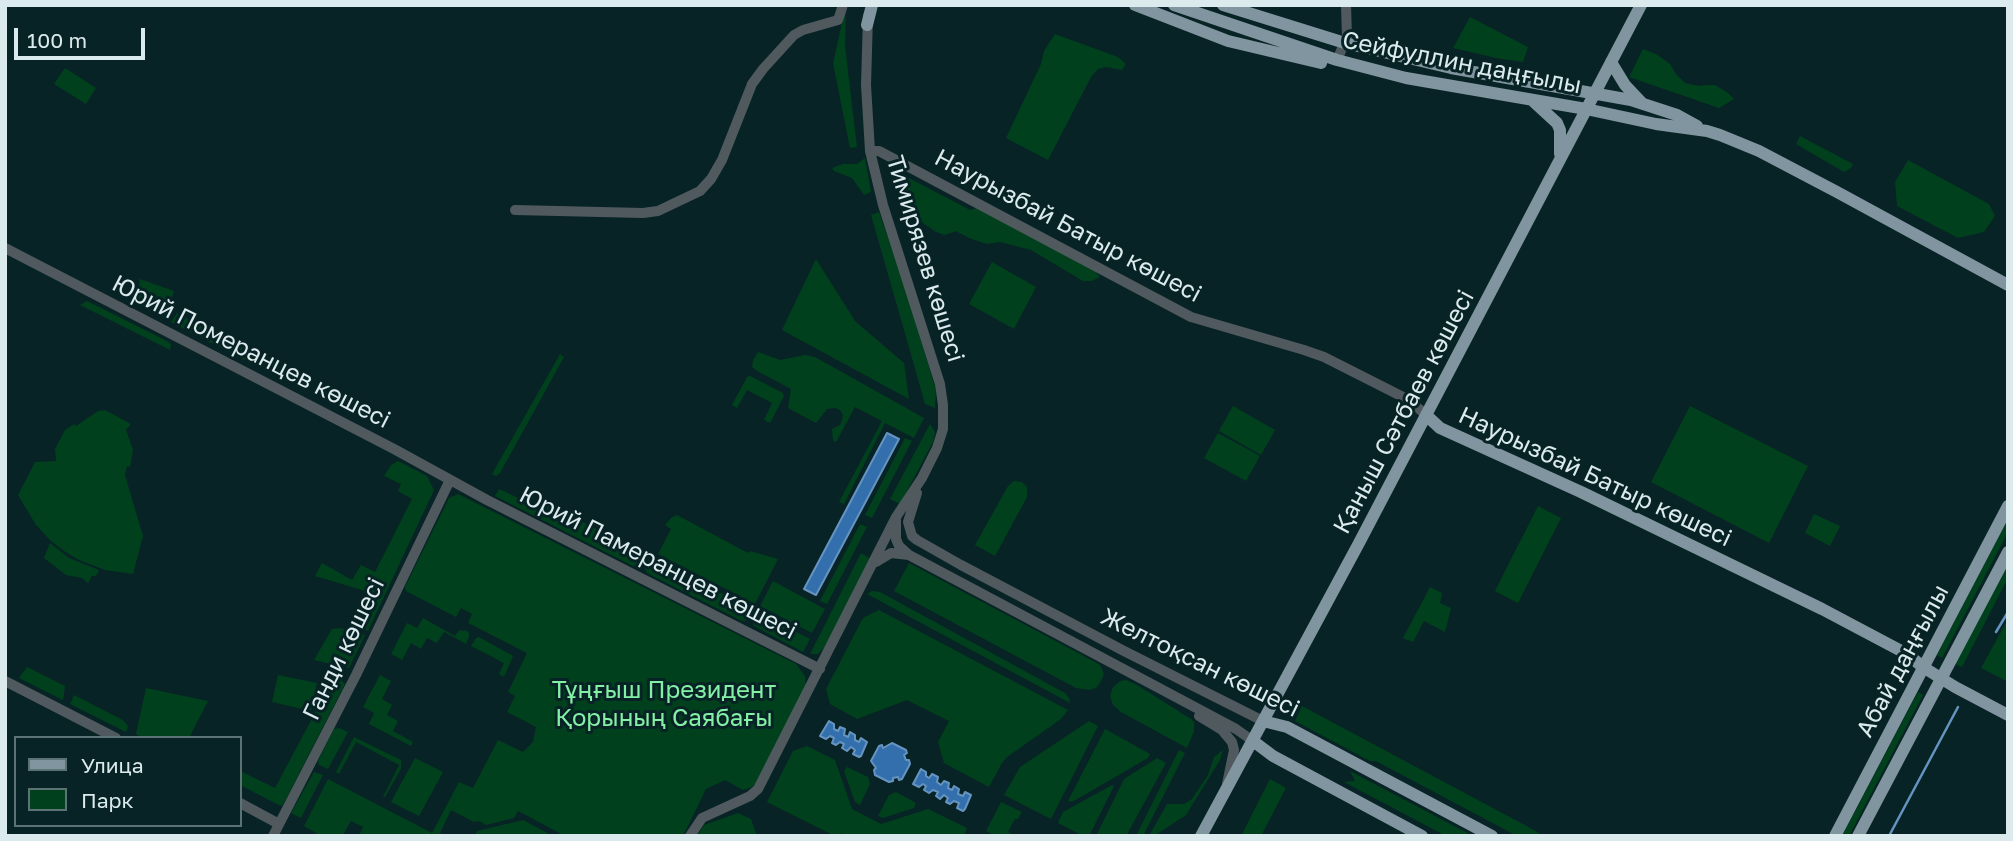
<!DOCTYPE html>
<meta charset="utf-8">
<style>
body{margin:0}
#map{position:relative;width:2013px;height:841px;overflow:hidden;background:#082325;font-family:"Golos Text",sans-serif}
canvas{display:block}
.frame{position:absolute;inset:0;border:7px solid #dbeaec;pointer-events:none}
.legend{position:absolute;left:14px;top:736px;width:228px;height:91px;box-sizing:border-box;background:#082325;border:2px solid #5c7375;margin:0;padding:9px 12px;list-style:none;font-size:21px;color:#dbeaec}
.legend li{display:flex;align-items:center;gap:14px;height:35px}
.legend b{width:35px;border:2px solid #5c7375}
.scale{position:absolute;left:14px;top:28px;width:131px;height:32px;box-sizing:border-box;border:4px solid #dbeaec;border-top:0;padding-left:9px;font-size:21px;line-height:24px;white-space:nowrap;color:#dbeaec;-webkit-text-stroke:5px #082325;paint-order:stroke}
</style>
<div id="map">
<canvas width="2013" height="841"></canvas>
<div class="frame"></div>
<ul class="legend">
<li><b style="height:9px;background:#80959f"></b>Улица</li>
<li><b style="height:19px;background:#00401d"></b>Парк</li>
</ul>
<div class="scale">100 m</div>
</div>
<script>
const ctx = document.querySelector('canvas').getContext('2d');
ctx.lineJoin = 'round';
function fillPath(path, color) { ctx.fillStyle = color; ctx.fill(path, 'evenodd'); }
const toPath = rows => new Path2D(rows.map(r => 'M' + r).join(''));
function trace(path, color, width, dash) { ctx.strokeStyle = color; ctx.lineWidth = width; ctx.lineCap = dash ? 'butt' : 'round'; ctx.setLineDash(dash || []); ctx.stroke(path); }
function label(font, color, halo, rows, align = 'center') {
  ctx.font = font + ' "Golos Text",sans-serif'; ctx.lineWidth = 6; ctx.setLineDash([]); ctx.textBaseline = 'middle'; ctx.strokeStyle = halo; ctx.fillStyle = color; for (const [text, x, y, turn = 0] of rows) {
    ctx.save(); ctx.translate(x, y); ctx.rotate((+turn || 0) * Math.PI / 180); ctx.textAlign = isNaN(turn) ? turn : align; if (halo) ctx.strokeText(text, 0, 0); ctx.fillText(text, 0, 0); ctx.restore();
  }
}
const green = toPath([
 [846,5,845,46,857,147,850,148,833,63],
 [1470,17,1528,47,1523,62,1496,58,1453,48],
 [1055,34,1118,57,1126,64,1122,70,1106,67,1098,69,1091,77,1048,160,1006,138,1041,64,1044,51],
 [1643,49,1656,54,1670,64,1676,74,1685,83,1699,86,1706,85,1715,85,1728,93,1734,99,1719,108,1629,77],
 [65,68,96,88,86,104,54,84],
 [1800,136,1853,164,1851,168,1844,172,1796,144],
 [865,158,871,192,864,195,852,178,834,171,832,168,843,164,857,164],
 [1908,160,1989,204,1995,216,1984,232,1958,238,1897,206,1895,182],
 [903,175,970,210,977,208,1094,270,1100,277,1092,281,1083,281,1031,250,1000,242,987,244,969,238,956,231,945,235,936,232,907,212,898,183],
 [879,212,900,272,936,390,935,408,925,404,912,358,871,215],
 [816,259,855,321,904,363,909,399,782,330],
 [992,262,1036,287,1014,329,969,304],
 [140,279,174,291,171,300,163,305,167,308,164,318,130,301,132,296,137,298],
 [87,301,165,340,171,344,170,350,80,305],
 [177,313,250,352,250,363,171,322],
 [758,352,780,360,805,355,815,357,924,418,914,438,885,423,844,504,839,502,882,421,855,407,836,442,833,440,832,429,840,425,842,420,843,415,840,410,835,408,827,409,816,423,788,408,791,389,757,371,752,367,753,360],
 [560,354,564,357,500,473,496,476,492,474],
 [750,376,783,393,784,396,770,423,764,420,772,403,747,390,737,408,732,405,747,377],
 [1233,406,1275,430,1261,455,1219,431],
 [1690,406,1808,466,1769,543,1651,482],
 [105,410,131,424,126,430,133,450,130,467,127,466,125,475,143,536,133,574,105,570,79,560,64,551,51,541,36,525,18,495,35,462,56,461,55,449,65,430,74,424,76,426,98,411],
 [930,424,935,432,933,442,900,504,890,499],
 [1218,433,1260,456,1246,481,1204,458],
 [905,438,912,441,872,518,865,515],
 [398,461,427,476,434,490,368,631,358,627,366,601,365,591,315,576,322,563,352,580,361,565,375,572,412,499,398,491,401,484,384,476,391,465],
 [1014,481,1022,482,1027,487,1027,497,995,556,975,545,1008,486],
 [499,489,533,505,545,502,643,554,639,563,633,566,495,496],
 [458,494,796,664,805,676,806,686,756,783,752,787,743,790,725,780,706,789,683,836,565,836,518,811,514,818,486,825,479,821,474,822,451,810,440,833,444,836,359,836,363,827,351,821,342,836,321,836,304,826,328,779,432,833,459,782,473,788,498,740,523,752,533,742,536,727,507,712,515,696,508,692,527,653,468,623,472,614,461,608,456,617,406,591,405,587,449,498],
 [1538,506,1561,518,1518,603,1495,591],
 [1814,514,1840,526,1830,546,1805,533],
 [677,515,748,553,750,551,778,559,755,604,658,554,671,529,665,525,671,518],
 [2008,519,2008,532,1942,658,1937,655],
 [860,524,867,527,827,604,820,601],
 [50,543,69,558,99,570,96,576,92,576,88,583,82,578,66,575,44,558],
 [2008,552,2008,578,1962,667,1950,662],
 [861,553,871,559,825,647,818,654,810,654],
 [650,557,752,609,748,617,745,621,740,620,647,573,644,567],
 [909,563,1095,662,1100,665,1104,674,1100,683,1096,688,1089,690,1076,688,894,591],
 [773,581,825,609,812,633,760,606],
 [1430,587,1442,593,1440,603,1451,608,1445,632,1424,621,1413,642,1403,638],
 [872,591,880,592,1065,693,1069,698,1070,703,867,594],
 [879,610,1068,710,1061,719,1007,757,1002,763,989,787,944,763,938,742,949,721,907,700,857,719,830,704,826,689,863,618],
 [757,612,810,639,803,652,754,626,752,622],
 [423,618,455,636,459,630,463,631,464,630,469,632,469,637,466,644,444,632,437,643,427,638,421,649,411,643,402,660,391,654,407,623,417,628],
 [2008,619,2008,682,1981,668],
 [340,628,365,635,349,668,314,660,332,629],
 [479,637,513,656,504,677,499,674,504,663,471,646,476,638],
 [27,667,65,686,63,700,19,678],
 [278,675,317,683,311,711,272,702],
 [380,675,391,681,382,699,392,705,387,715,398,721,393,731,413,742,411,746,369,724,374,713,363,707],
 [336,676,345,684,284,803,281,806,240,785,240,771,275,788,332,681],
 [1126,680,1137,685,1191,719,1194,722,1194,731,1187,748,1121,712,1113,705,1110,696,1113,687,1120,681],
 [146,688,208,701,189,738,143,738,136,734],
 [1918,692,1923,695,1849,836,1842,836],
 [74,695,123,720,128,726,126,732,70,704],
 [1302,706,1534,830,1543,836,1517,836,1376,761,1370,761,1295,721],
 [1089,721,1098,726,1051,819,1004,795,1020,767],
 [339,728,348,732,328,769,319,765,318,761,334,729],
 [1105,729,1150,754,1148,758,1072,802,1068,801],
 [354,737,401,760,401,769,385,797,383,797,399,765,356,742,339,774,336,772],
 [807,746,835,760,852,809,881,824,928,809,967,828,964,836,844,836,843,833,835,836,767,802,793,751],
 [1179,750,1185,753,1143,836,1136,836],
 [1223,750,1220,760,1186,815,1154,836,1149,836,1167,804,1184,804,1192,799,1208,775,1214,757],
 [415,758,443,772,419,816,391,802],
 [1157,758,1166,763,1126,836,1096,836,1124,779],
 [847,767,868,777,870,784,860,805,855,802,844,771],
 [1350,771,1473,836,1446,836,1344,782,1355,781],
 [314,772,323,775,301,818,291,813],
 [1270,779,1286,788,1261,836,1241,836],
 [1112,785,1114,786,1089,836,1083,836,1058,823,1063,812],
 [896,792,916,803,914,808,883,818,878,816,889,795],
 [1001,802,1022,812,1018,819,1015,819,1008,832,1011,834,1010,836,996,836,986,831],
 [738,813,751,819,757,836,697,836,704,825],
 [523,820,553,836,475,836,477,831]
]);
const water = toPath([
 [887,433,899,439,816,595,804,589,887,433],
 [829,721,834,724,834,729,838,731,840,727,845,729,844,735,848,737,850,732,855,735,855,740,859,742,861,738,867,742,861,756,859,757,853,754,855,750,851,747,847,751,842,748,844,744,840,742,836,745,832,743,834,738,830,736,826,739,820,736,829,721],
 [892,743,906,750,907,753,904,755,906,760,909,760,910,764,902,779,899,780,898,777,893,778,893,781,889,782,875,775,874,770,876,768,871,761,879,746,882,745,883,748,892,743],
 [921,769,926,772,926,776,929,778,932,774,938,777,937,782,941,785,944,781,949,783,948,788,952,790,954,786,959,789,958,794,963,796,965,792,971,795,965,809,963,811,957,808,959,803,954,801,950,804,946,802,948,798,944,795,940,799,936,796,938,792,933,790,929,793,924,790,926,786,923,784,919,787,913,784,921,769]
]);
const stream = toPath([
 [1996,632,2008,612],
 [1889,836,1958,707]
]);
const minor = toPath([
 [1337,60,1347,37,1346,5],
 [870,151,879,151,1191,317,1304,350,1324,357,1409,400,1426,415],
 [515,210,643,213,658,211,700,191,711,179,722,160,752,84,763,69,794,35,803,30,838,20,843,5],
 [5,248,394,449,487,500,820,669],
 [917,493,908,522,912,536,917,540,961,565,1124,651,1263,721],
 [896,520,896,539,899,546,909,555,1236,729,1253,741],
 [876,562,891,553,909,555],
 [5,681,116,738],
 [1199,716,1222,730,1232,742,1234,750,1227,784],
 [240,803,279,824],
 [273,836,356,675,450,480],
 [690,836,702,818,750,796,758,789,896,517,922,478,937,448,943,429,943,405,940,384,883,205,870,151,866,85,868,16]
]);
const major = toPath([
 [1135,5,1228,41,1321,63],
 [1174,5,1337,60,1406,78,1586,109,1656,124,1707,131,1720,135,1759,151,1837,192,2008,285],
 [1223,5,1345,43,1451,68,1631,100,1677,115,1697,126],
 [867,25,872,5],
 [1611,62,1625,85,1642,103],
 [1532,100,1557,123,1560,130,1560,154],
 [1426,415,1440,428,1581,492,1822,609,1907,654,1923,667,1955,687,2008,715],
 [1263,721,1287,727,1492,836],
 [1253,741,1273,756,1422,836],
 [1201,836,1359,543,1641,5],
 [1835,836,2008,506],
 [1858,836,2008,552]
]);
const streetNames = [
 ["Сейфуллин даңғылы",1462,63,11],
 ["Наурызбай Батыр көшесі",1068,226,28],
 ["Тимирязев көшесі",925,259,73],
 ["Юрий Померанцев көшесі",251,352,27],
 ["Қаныш Сәтбаев көшесі",1404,412,-62],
 ["Наурызбай Батыр көшесі",1595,477,25],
 ["Юрий Памеранцев көшесі",658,563,27],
 ["Ганди көшесі",344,649,-64],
 ["Абай даңғылы",1903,661,-62],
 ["Желтоқсан көшесі",1200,663,26]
];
const parkNames = [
 ["Тұңғыш Президент",664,690],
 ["Қорының Саябағы",664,718]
];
fillPath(green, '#00401d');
fillPath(water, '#346fad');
trace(water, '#6694c0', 2);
trace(stream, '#6694c0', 2.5);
trace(minor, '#505a5e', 10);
trace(major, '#80959f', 12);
label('24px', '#dbeaec', '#082325', streetNames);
label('24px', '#83f0a5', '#082325', parkNames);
</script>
